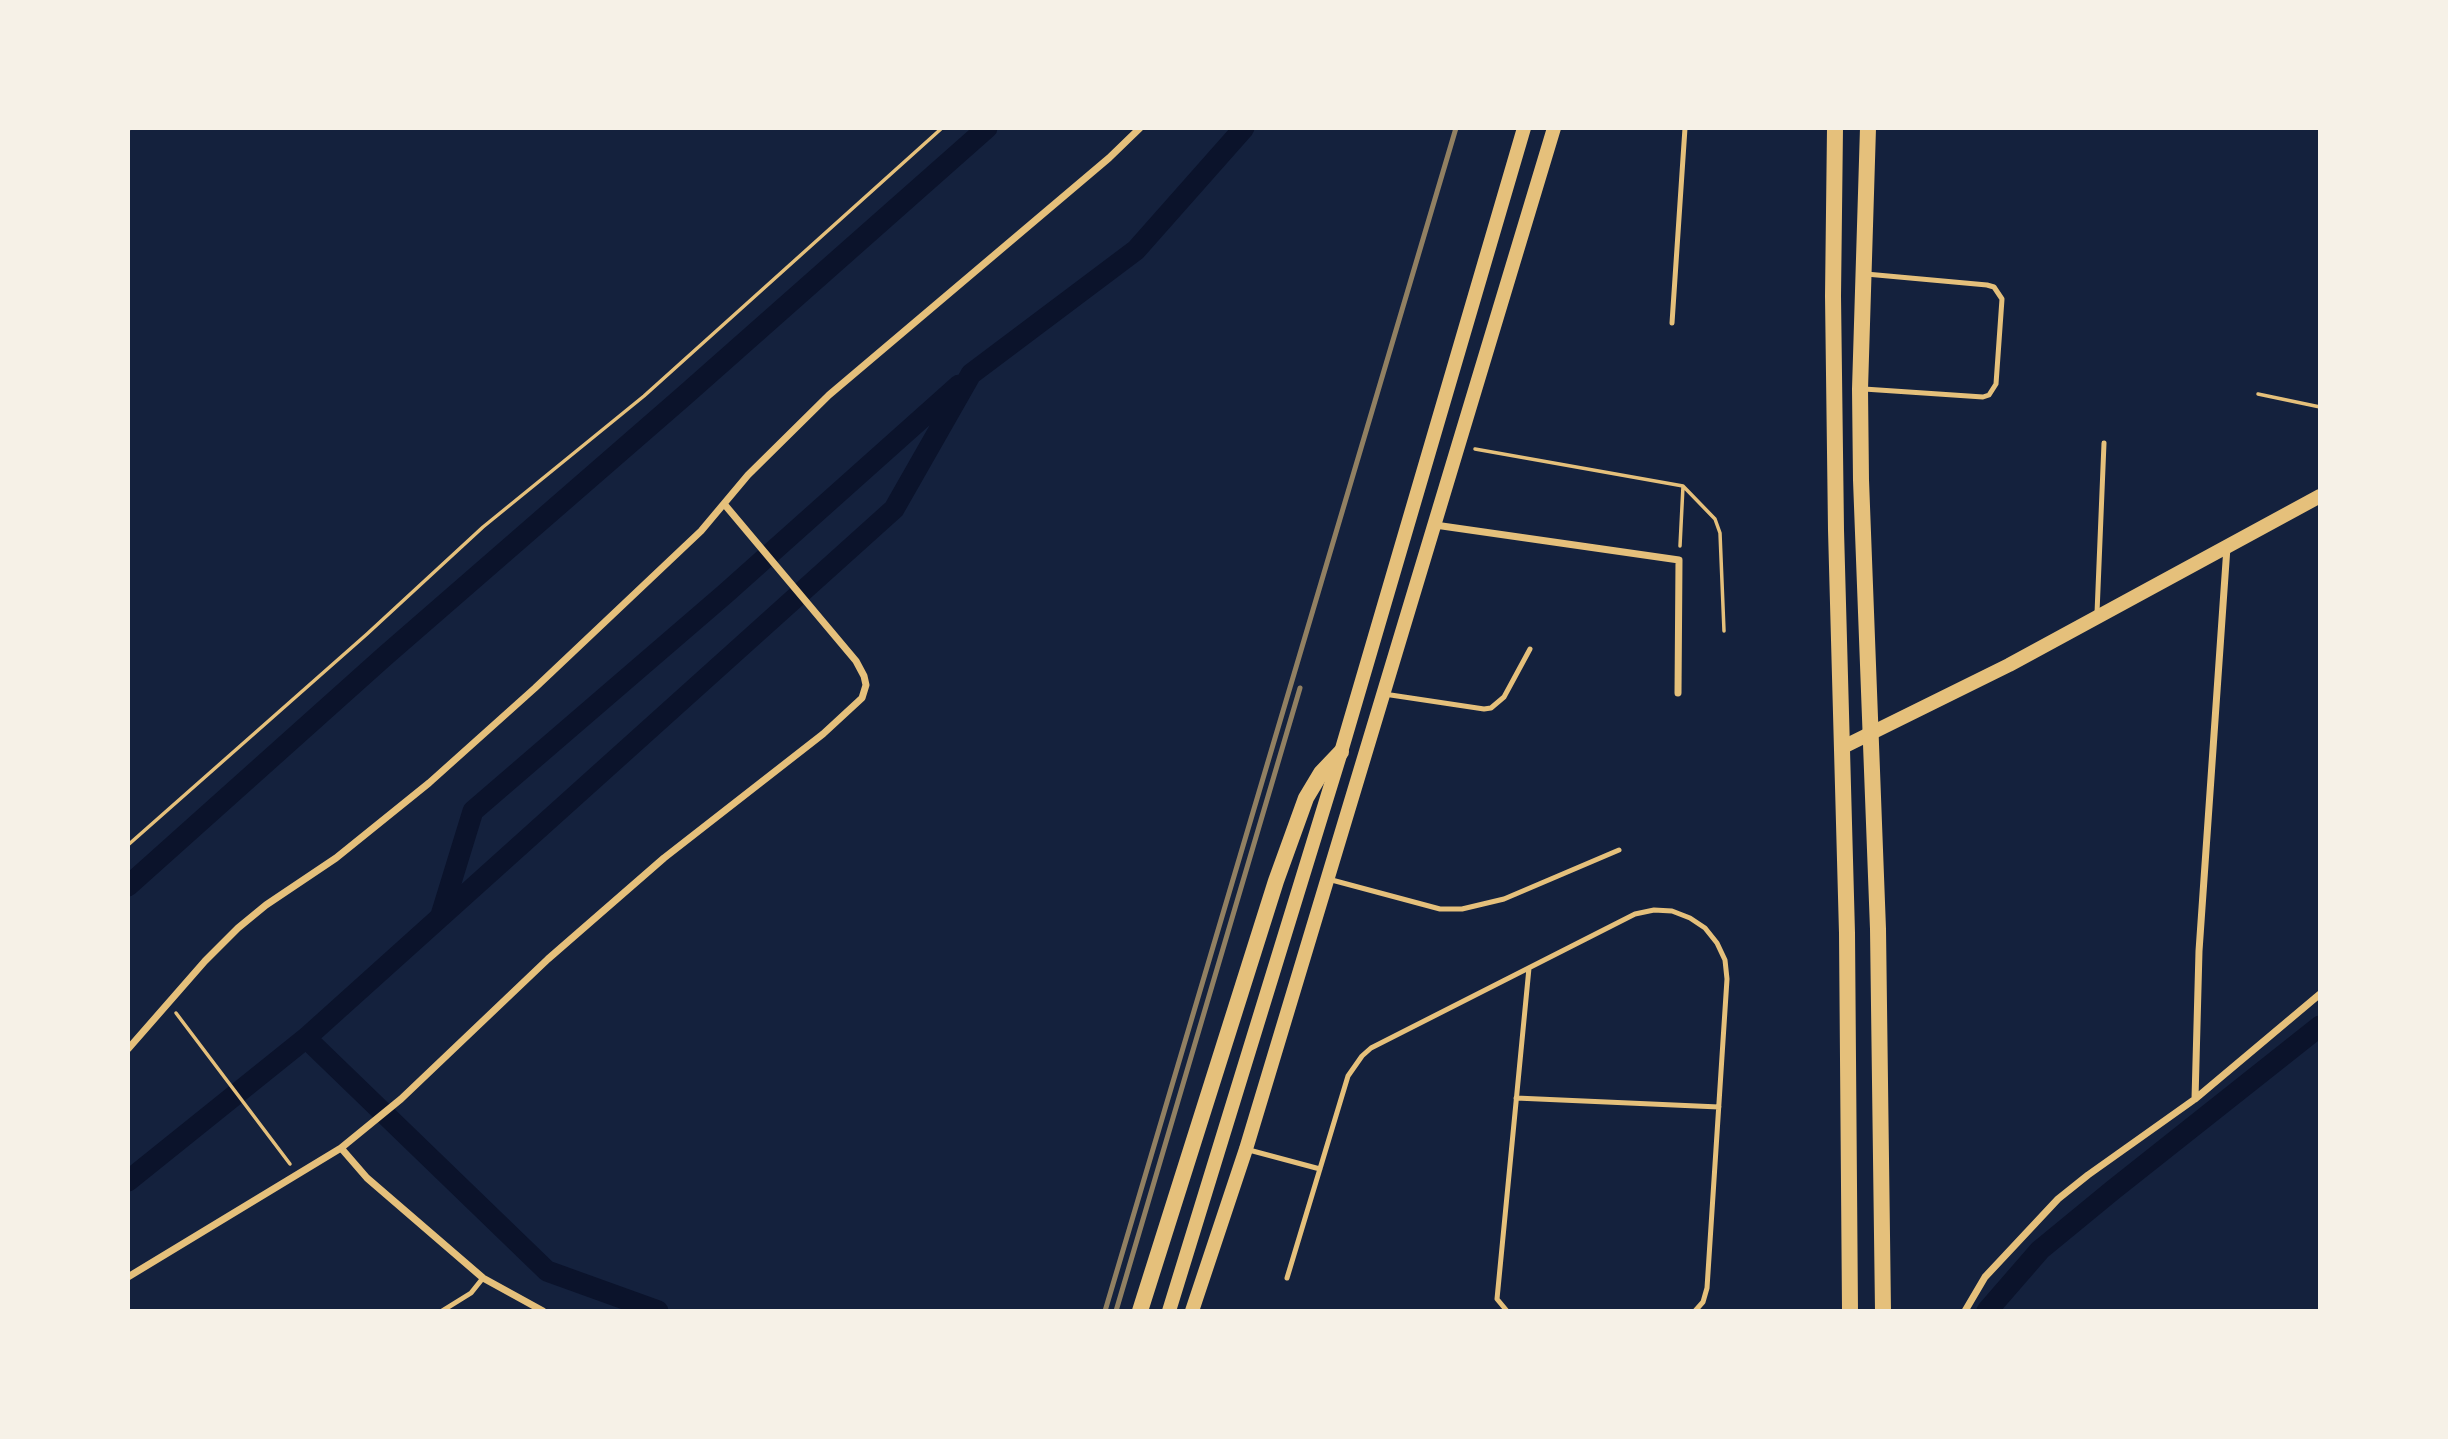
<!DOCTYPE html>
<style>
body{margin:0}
#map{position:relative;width:2448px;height:1439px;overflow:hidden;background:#14213d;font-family:"Nunito Sans",sans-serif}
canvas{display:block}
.frame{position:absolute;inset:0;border:130px solid #f6f1e7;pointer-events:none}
</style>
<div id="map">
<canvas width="2448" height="1439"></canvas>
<div class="frame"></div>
</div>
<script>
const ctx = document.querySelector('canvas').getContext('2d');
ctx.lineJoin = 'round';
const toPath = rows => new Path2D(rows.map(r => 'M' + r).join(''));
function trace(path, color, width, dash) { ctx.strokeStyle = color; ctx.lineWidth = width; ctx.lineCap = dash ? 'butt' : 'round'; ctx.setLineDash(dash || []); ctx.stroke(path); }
const canal = toPath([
 [128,886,385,656,684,396,987,128],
 [441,915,473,811,725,594,959,385],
 [306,1038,547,1271,658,1311],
 [128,1181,306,1038,894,509,971,374,1136,250,1244,128],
 [1987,1311,2040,1250,2113,1190,2320,1026]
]);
const path = toPath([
 [128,129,131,128],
 [2258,394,2320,407],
 [1475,449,1683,486,1715,519,1720,533,1724,631],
 [1680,546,1683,486],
 [128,845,367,634,483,527,644,396,942,128],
 [176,1013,290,1164]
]);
const service = toPath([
 [1672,323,1685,128],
 [1864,389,1983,397,1989,395,1996,384,2002,299,1994,287,1987,285,1866,274],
 [2097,613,2104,443],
 [1384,694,1484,709,1491,708,1504,697,1530,649],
 [1328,879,1440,909,1462,909,1504,899,1619,850],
 [1516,1098,1719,1107],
 [1249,1150,1320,1169],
 [1287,1278,1348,1076,1362,1056,1371,1048,1635,914,1654,910,1672,911,1690,918,1705,928,1717,943,1725,960,1727,979,1707,1288,1703,1302,1695,1311],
 [442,1311,471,1293,483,1278],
 [1507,1311,1497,1299,1529,968]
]);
const minor = toPath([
 [1435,525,1679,560,1678,693],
 [128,1049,205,961,238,928,266,905,336,858,429,783,535,688,701,531,748,475,829,395,1109,158,1140,128],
 [2195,1099,2199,951,2227,547],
 [341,1148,367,1178,483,1278,543,1311],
 [128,1277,341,1148,401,1099,548,959,664,858,823,734,862,698,866,685,864,676,856,661,725,505],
 [1965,1311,1985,1277,2058,1199,2088,1175,2195,1099,2320,994]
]);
const secondary = toPath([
 [1841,748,2009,665,2320,496],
 [1169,1311,1341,752,1524,128],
 [1192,1311,1246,1149,1554,128]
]);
const primary = toPath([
 [1140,1311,1276,881,1306,798,1321,773,1341,752]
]);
const trunk = toPath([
 [1835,128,1833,296,1836,530,1847,933,1850,1311],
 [1868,128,1860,389,1861,480,1878,929,1883,1311]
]);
const rail = toPath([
 [1105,1311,1456,128],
 [1116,1311,1300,688]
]);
trace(canal, '#0b132b', 21);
trace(path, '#e5c07b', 3.5);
trace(service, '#e5c07b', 5);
trace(minor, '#e5c07b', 7);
trace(secondary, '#e5c07b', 14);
trace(primary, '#e5c07b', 16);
trace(trunk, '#e5c07b', 16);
trace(rail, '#918062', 5);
</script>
